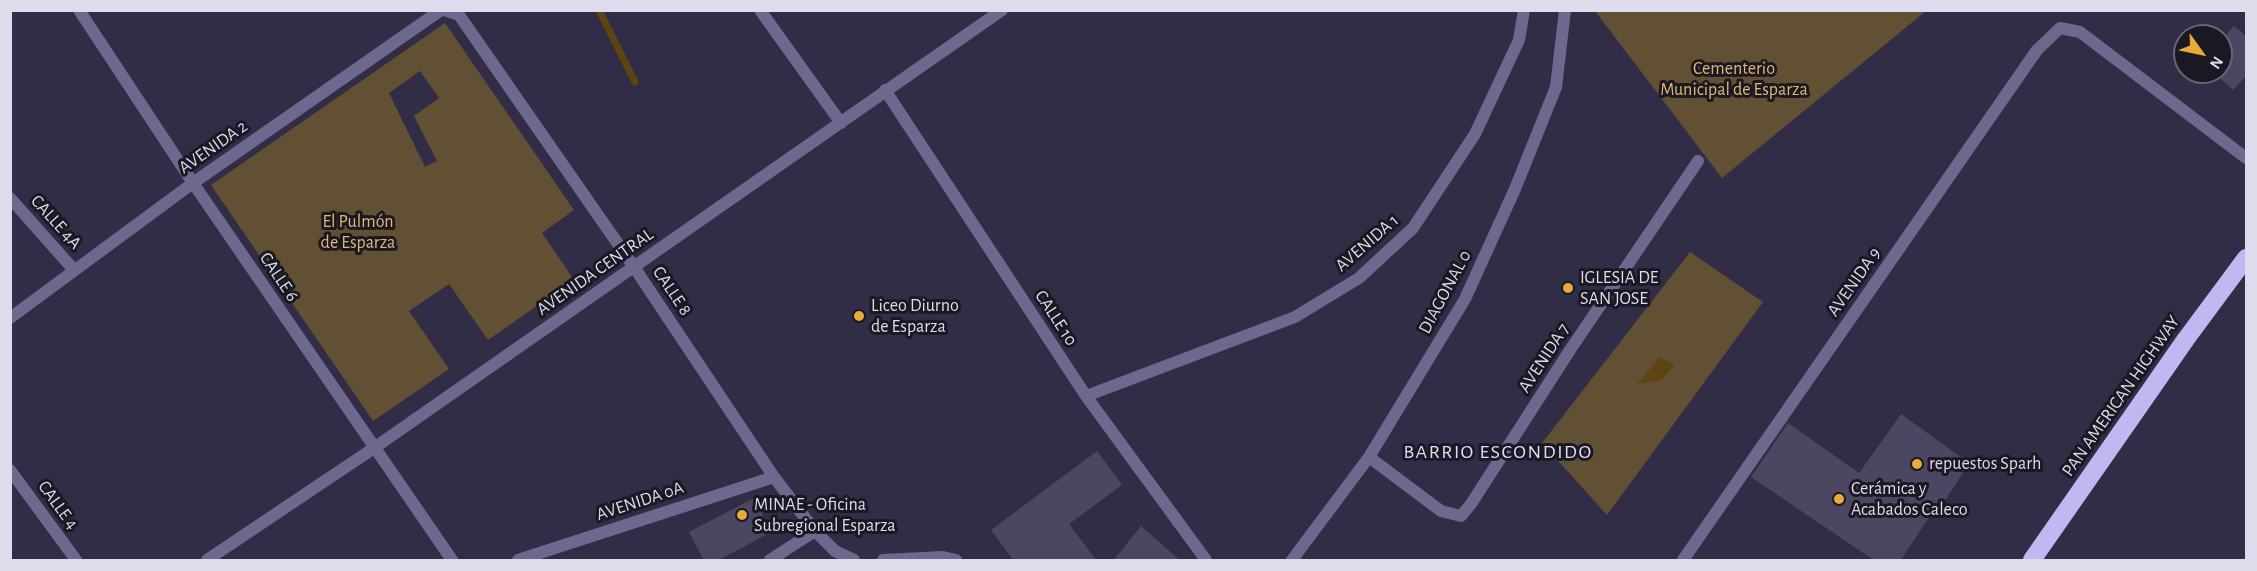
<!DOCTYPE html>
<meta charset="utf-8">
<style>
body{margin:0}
#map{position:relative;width:2257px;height:571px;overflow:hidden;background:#322d46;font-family:"Alegreya Sans",sans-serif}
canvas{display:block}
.frame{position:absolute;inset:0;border:12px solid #dedcec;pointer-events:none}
.north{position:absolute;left:2173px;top:24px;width:60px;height:60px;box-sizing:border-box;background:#1a1823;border:2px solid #686673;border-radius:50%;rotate:123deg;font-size:16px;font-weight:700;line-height:24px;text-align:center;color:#dedcec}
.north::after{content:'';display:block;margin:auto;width:21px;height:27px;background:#e7ac37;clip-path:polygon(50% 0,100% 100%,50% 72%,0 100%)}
</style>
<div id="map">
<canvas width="2257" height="571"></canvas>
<div class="frame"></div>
<div class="north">N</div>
</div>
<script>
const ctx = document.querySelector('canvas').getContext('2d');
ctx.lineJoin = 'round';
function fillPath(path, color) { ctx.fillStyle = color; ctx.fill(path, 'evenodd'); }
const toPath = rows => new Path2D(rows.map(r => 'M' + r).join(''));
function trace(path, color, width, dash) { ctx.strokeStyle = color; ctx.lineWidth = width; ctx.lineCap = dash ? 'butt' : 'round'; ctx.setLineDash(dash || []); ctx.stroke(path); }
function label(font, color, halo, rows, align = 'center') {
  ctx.font = font + ' "Alegreya Sans",sans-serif'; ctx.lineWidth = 6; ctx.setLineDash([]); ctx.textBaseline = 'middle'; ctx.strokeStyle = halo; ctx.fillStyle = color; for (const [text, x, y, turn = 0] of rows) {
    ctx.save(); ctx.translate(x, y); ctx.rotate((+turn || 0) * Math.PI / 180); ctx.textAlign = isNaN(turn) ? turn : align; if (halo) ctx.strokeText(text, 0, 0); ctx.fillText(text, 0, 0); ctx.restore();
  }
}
const green = toPath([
 [1595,11,1926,11,1722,178],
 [445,23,574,210,542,233,574,280,488,340,449,284,409,311,449,369,373,421,211,185],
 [420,71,439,98,414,116,437,161,425,167,389,93],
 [1690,252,1763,302,1607,515,1542,443]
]);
const water = toPath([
 [1660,357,1675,365,1660,381,1637,384]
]);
const stream = toPath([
 [599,10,635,82]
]);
const building = toPath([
 [2234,26,2247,37,2247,75,2233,90,2221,79,2221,41],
 [1901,414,1969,463,1936,515,1932,513,1900,561,1875,561,1751,477,1788,423,1859,473],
 [1097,451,1122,485,1069,524,1097,561,1014,561,991,530],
 [754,498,771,532,717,561,704,561,689,532],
 [1141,526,1181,561,1113,561]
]);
const street = toPath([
 [79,10,193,183,452,560],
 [444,10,459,15,634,267,774,477,815,531,835,551,854,560],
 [760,10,841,123],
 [885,90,1086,396,1206,560],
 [10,198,74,270],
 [10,318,193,183,441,10],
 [1086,396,1295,317,1359,278,1413,228,1475,134,1519,40,1524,10],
 [1369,457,1441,511,1461,516,1471,504,1570,350,1698,161],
 [10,470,76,560],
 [207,560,374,448,1002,10],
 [518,560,774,477],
 [770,560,815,531],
 [883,560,943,557,956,560],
 [1292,560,1369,457,1465,299,1515,189,1556,87,1565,10],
 [1683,560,2037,50,2060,28,2080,32,2246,158]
]);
const highway = toPath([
 [2032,560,2186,339,2246,258]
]);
const markers = [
 [1568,288,6,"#e7ac37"],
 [859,316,6,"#e7ac37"],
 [1917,464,6,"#e7ac37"],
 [1839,499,6,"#e7ac37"],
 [742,515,6,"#e7ac37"]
];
const parkNames = [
 ["Cementerio",1734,69],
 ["Municipal de Esparza",1734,90],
 ["El Pulmón",358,222],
 ["de Esparza",358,243]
];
const streetNames = [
 ["AVENIDA 2",213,147,-35],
 ["CALLE 4A",56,222,48],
 ["AVENIDA 1",1367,243,-41],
 ["AVENIDA CENTRAL",595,272,-35],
 ["CALLE 6",279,277,56],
 ["AVENIDA 9",1854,282,-55],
 ["CALLE 8",672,291,56],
 ["DIAGONAL 0",1445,292,-62],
 ["CALLE 10",1056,318,57],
 ["AVENIDA 7",1544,358,-57],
 ["PAN AMERICAN HIGHWAY",2121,396,-55],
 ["AVENIDA 0A",640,501,-18],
 ["CALLE 4",58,505,54]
];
const poiNames = [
 ["IGLESIA DE",1580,278],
 ["SAN JOSE",1580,299],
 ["Liceo Diurno",871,306],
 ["de Esparza",871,327],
 ["repuestos Sparh",1929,464],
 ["Cerámica y",1851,489],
 ["Acabados Caleco",1851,510],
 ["MINAE - Oficina",754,505],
 ["Subregional Esparza",754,526]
];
const neighbourhoodNames = [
 ["BARRIO ESCONDIDO",1498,452]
];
fillPath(green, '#615034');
fillPath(water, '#5e4411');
trace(stream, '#5e4411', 7);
fillPath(building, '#4b4661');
trace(street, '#6f688e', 12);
trace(highway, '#c1b7f1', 18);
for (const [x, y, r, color] of markers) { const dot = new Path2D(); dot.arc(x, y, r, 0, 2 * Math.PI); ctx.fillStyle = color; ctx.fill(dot); trace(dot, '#1a1823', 2); }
label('18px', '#e2b76e', '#1a1823', parkNames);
label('18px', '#dedcec', '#1a1823', streetNames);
label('18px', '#dedcec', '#1a1823', poiNames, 'left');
ctx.letterSpacing = '1.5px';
label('20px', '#dfdafa', '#1a1823', neighbourhoodNames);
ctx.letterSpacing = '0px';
</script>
